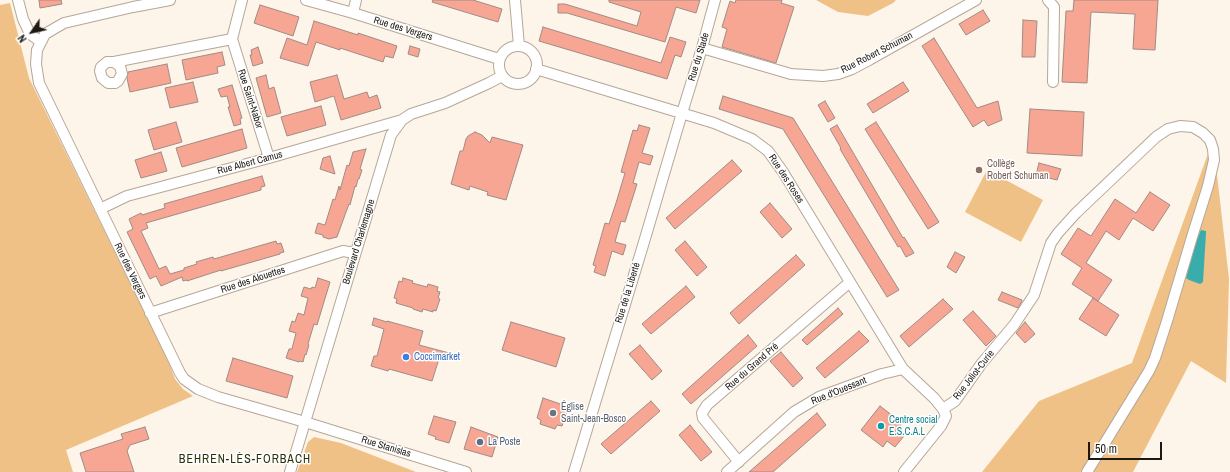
<!DOCTYPE html>
<meta charset="utf-8">
<style>
body{margin:0}
#map{position:relative;width:1230px;height:472px;overflow:hidden;background:#fdf4ea;font-family:"Archivo Narrow",sans-serif}
canvas{display:block}
.north{position:absolute;left:12px;top:12px;width:40px;height:40px;-webkit-text-stroke:3px #fff;paint-order:stroke;rotate:236deg;font-size:11px;font-weight:700;line-height:16px;text-align:center;color:#1d1812}
.north::after{content:'';display:block;margin:auto;width:14px;height:18px;background:#1d1812;clip-path:polygon(50% 0,100% 100%,50% 72%,0 100%)}
.scale{position:absolute;left:1088px;top:442px;width:74px;height:18px;box-sizing:border-box;border:2px solid #1d1812;border-top:0;padding-left:5px;font-size:12px;line-height:14px;white-space:nowrap;color:#1d1812;-webkit-text-stroke:3px #fff;paint-order:stroke}
</style>
<div id="map">
<canvas width="1230" height="472"></canvas>
<div class="north">N</div>
<div class="scale">50 m</div>
</div>
<script>
const ctx = document.querySelector('canvas').getContext('2d');
ctx.lineJoin = 'round';
function fillPath(path, color) { ctx.fillStyle = color; ctx.fill(path, 'evenodd'); }
const toPath = rows => new Path2D(rows.map(r => 'M' + r).join(''));
function trace(path, color, width, dash) { ctx.strokeStyle = color; ctx.lineWidth = width; ctx.lineCap = dash ? 'butt' : 'round'; ctx.setLineDash(dash || []); ctx.stroke(path); }
function label(font, color, halo, rows, align = 'center') {
  ctx.font = font + ' "Archivo Narrow",sans-serif'; ctx.lineWidth = 3; ctx.setLineDash([]); ctx.textBaseline = 'middle'; ctx.strokeStyle = halo; ctx.fillStyle = color; for (const [text, x, y, turn = 0] of rows) {
    ctx.save(); ctx.translate(x, y); ctx.rotate((+turn || 0) * Math.PI / 180); ctx.textAlign = isNaN(turn) ? turn : align; if (halo) ctx.strokeText(text, 0, 0); ctx.fillText(text, 0, 0); ctx.restore();
  }
}
const green = toPath([
 [816,0,896,0,893,3,868,16,838,12],
 [10,3,29,78,168,360,175,379,183,389,193,396,66,450,73,472,0,472,0,5],
 [1213,140,1229,279,1226,383,1191,361,1133,472,982,472,1039,401,1132,363],
 [987,170,1043,200,1021,242,965,212],
 [314,437,341,443,416,472,297,472,308,442]
]);
const water = toPath([
 [1201,230,1206,231,1206,233,1203,282,1200,284,1189,280,1186,278,1197,239]
]);
const building = toPath([
 [39,0,61,0,62,4,40,8,39,0],
 [433,0,473,0,502,9,498,22,432,2,433,0],
 [609,0,700,0,696,13,676,7,665,42,567,13,558,13,558,4,565,4,637,26,641,12,609,2,609,0],
 [736,0,782,0,781,3,794,7,776,63,722,47,727,29,722,27,730,1,735,3,736,0],
 [1074,0,1158,0,1155,50,1133,49,1135,14,1091,12,1087,83,1062,82,1066,11,1073,11,1074,0],
 [260,5,299,17,293,36,254,23,260,5],
 [983,10,990,21,966,35,959,24,983,10],
 [1023,20,1037,21,1035,57,1022,57,1023,20],
 [314,21,358,35,358,33,397,46,393,58,385,56,383,62,340,48,340,50,316,42,308,66,280,58,287,38,307,45,314,21],
 [543,27,661,63,670,37,686,42,681,57,675,55,667,79,539,41,543,27],
 [934,38,977,108,998,101,1002,120,988,126,984,120,973,127,922,46,934,38],
 [410,46,420,49,418,57,408,54,410,46],
 [258,47,263,63,253,66,250,55,252,55,251,50,258,47],
 [222,52,225,65,217,67,218,73,186,80,182,60,222,52],
 [167,64,171,83,130,92,127,78,128,72,167,64],
 [266,75,269,89,274,87,281,113,267,117,256,78,266,75],
 [337,75,344,99,367,92,369,98,377,95,381,108,341,120,334,96,315,102,310,82,337,75],
 [193,82,198,102,170,108,165,88,193,82],
 [903,82,909,91,873,113,867,104,903,82],
 [232,85,242,118,240,119,241,124,234,126,228,107,230,107,227,96,221,97,218,89,232,85],
 [723,96,793,118,899,290,887,297,783,129,719,109,723,96],
 [825,101,835,118,828,122,818,105,825,101],
 [321,106,326,125,287,136,281,117,321,106],
 [1030,109,1084,112,1082,156,1027,153,1030,109],
 [176,122,182,142,154,150,148,130,176,122],
 [876,122,939,222,928,229,865,129,876,122],
 [639,125,650,128,642,153,653,156,650,165,639,162,633,183,637,184,625,222,621,221,615,242,626,245,623,255,612,251,605,276,594,272,596,266,593,265,605,223,609,224,616,203,625,173,621,172,633,130,637,131,639,125],
 [837,125,903,238,904,237,914,253,906,257,900,246,898,247,840,149,841,148,830,129,837,125],
 [242,129,247,148,182,167,176,148,242,129],
 [475,132,482,135,490,143,492,137,523,145,506,200,487,195,488,192,470,186,469,190,451,184,460,151,463,151,466,139,468,136,475,132],
 [366,149,360,169,362,170,359,179,358,179,356,187,355,186,350,205,349,204,346,212,337,237,329,239,323,237,323,235,315,233,318,223,325,225,333,199,335,200,339,186,340,190,347,165,349,166,353,152,366,149],
 [161,152,167,171,141,178,135,160,161,152],
 [330,156,335,174,320,169,323,158,330,156],
 [732,160,742,171,675,229,666,218,732,160],
 [1039,163,1061,169,1057,180,1036,175,1039,163],
 [262,176,265,186,261,187,261,190,146,223,148,228,141,231,159,269,166,266,170,274,184,270,184,268,197,264,196,262,213,257,214,259,276,241,277,244,281,243,284,252,280,253,280,254,221,271,221,270,187,281,187,280,183,281,182,277,161,286,156,276,150,279,127,232,133,229,129,219,141,213,142,215,165,208,164,204,262,176],
 [1150,192,1170,205,1153,231,1133,218,1119,240,1106,231,1086,263,1112,280,1098,301,1072,284,1082,268,1061,254,1078,228,1091,236,1115,199,1136,213,1150,192],
 [770,203,792,229,782,238,760,212,770,203],
 [685,241,707,267,697,276,675,250,685,241],
 [955,252,965,257,956,273,947,267,955,252],
 [796,255,805,265,739,324,730,313,796,255],
 [318,278,330,282,317,325,314,324,308,344,309,345,306,355,305,354,303,362,300,361,299,362,286,358,289,349,292,349,296,333,289,331,292,321,295,322,298,313,304,315,308,298,301,296,304,287,311,289,312,287,315,288,318,278],
 [403,278,413,281,412,283,427,287,428,284,438,287,437,291,440,292,438,298,440,299,436,311,433,310,433,312,423,309,422,312,413,309,413,308,396,303,397,299,394,298,399,281,402,282,403,278],
 [686,286,695,297,651,334,642,324,686,286],
 [1002,292,1022,300,1022,301,1018,308,998,300,1002,292],
 [1093,298,1119,315,1106,336,1079,319,1093,298],
 [943,299,953,309,909,347,900,336,943,299],
 [838,308,843,314,807,345,802,340,838,308],
 [973,311,996,336,986,346,963,320,973,311],
 [374,318,387,322,387,321,423,331,419,345,449,353,446,361,439,359,432,381,389,369,388,371,371,366,374,356,377,356,384,329,372,325,374,318],
 [511,322,565,338,556,367,502,350,511,322],
 [1025,322,1035,334,1025,343,1016,333,1025,322],
 [859,331,869,341,825,378,816,368,859,331],
 [748,335,757,346,691,404,682,394,748,335],
 [640,345,662,371,652,380,629,354,640,345],
 [781,352,803,378,793,387,770,361,781,352],
 [233,358,293,376,287,398,226,381,233,358],
 [543,398,569,407,562,426,557,425,555,429,540,424,541,420,537,418,543,398],
 [651,401,660,411,611,454,601,444,651,401],
 [880,406,902,423,897,430,904,436,895,447,887,441,883,447,861,430,880,406],
 [817,413,826,425,773,472,749,472,817,413],
 [434,416,456,422,449,443,435,439,436,437,428,434,434,416],
 [690,425,712,452,701,461,679,435,690,425],
 [145,427,149,439,130,445,127,451,134,472,86,472,80,453,123,439,121,434,145,427],
 [471,427,498,437,492,457,464,449,471,427]
]);
const street = toPath([
 [18,0,23,19,30,34,41,42],
 [170,0,133,7,64,23,45,34,37,50,36,64,39,83,180,373,184,379,198,389,218,397,305,422,466,472],
 [242,0,232,39,269,158],
 [306,0,353,13,499,59],
 [515,0,519,46],
 [1048,0,1054,7,1053,82],
 [353,13,356,0],
 '499 65a19 19 0 1 1 38 0a19 19 0 1 1-38 0Z',
 [702,48,791,74,823,76,838,74,852,69,869,60,976,0],
 [114,62,120,66,122,74,118,81,115,83,108,83,102,78,100,71,101,67,107,62,114,62,232,39],
 [536,69,714,123,752,139,768,151,783,172,903,369,934,398,943,409],
 [100,209,127,196,269,158,402,120],
 [150,313,343,251,355,253],
 [739,462,703,418,702,413,707,405,850,282],
 [290,472,305,422,391,135,402,120,411,114,445,103,489,83,502,76],
 [574,472,644,242,682,113,702,48,715,0],
 [727,472,794,412,819,397,882,374,903,369],
 [904,472,941,426,946,416,943,409,955,401,982,363,1014,325,1034,295,1051,243,1058,233,1076,213,1156,137,1168,129,1180,126,1193,127,1203,133,1210,140,1213,149,1214,160,1208,186,1192,237,1167,321,1155,358,1149,371,1087,472]
]);
const markers = [
 [979,170,4,"#8d6e63"],
 [406,357,4,"#3f7fe0"],
 [553,413,4,"#6b7280"],
 [881,426,4,"#0f9aa8"],
 [480,442,4,"#5c6f8a"]
];
const streetNames = [
 ["Rue des Vergers",403,29,17],
 ["Rue Robert Schuman",877,53,-27],
 ["Rue du Stade",699,57,-73],
 ["Rue Saint-Nabor",250,99,72],
 ["Rue Albert Camus",250,163,-15],
 ["Rue des Roses",786,179,57],
 ["Boulevard Charlemagne",359,242,-73],
 ["Rue des Vergers",130,271,64],
 ["Rue des Alouettes",253,280,-18],
 ["Rue de la Liberté",628,293,-73],
 ["Rue du Grand Pré",752,367,-41],
 ["Rue Joliot-Curie",974,375,-52],
 ["Rue d'Ouessant",839,391,-22],
 ["Rue Stanislas",386,447,17]
];
const educationNames = [
 ["Collège",987,164],
 ["Robert Schuman",987,176]
];
const shopNames = [
 ["Coccimarket",414,357]
];
const worshipNames = [
 ["Église",561,407],
 ["Saint-Jean-Bosco",561,419]
];
const cultureNames = [
 ["Centre social",889,420],
 ["E.S.C.A.L",889,432]
];
const serviceNames = [
 ["La Poste",488,442]
];
const quarterNames = [
 ["BEHREN-LÈS-FORBACH",245,460]
];
fillPath(green, '#f0c187');
fillPath(water, '#3aacac');
fillPath(building, '#f6a692');
trace(building, '#a18b85', 1);
trace(street, '#b5a797', 12);
trace(street, '#fff', 10);
for (const [x, y, r, color] of markers) { const dot = new Path2D(); dot.arc(x, y, r, 0, 2 * Math.PI); ctx.fillStyle = color; ctx.fill(dot); trace(dot, '#fff', 1.5); }
label('10px', '#1d1812', '#fff', streetNames);
label('10px', '#785e54', '#fff', educationNames, 'left');
label('10px', '#366cbe', '#fff', shopNames, 'left');
label('10px', '#5b616d', '#fff', worshipNames, 'left');
label('10px', '#0d838f', '#fff', cultureNames, 'left');
label('10px', '#4e5e75', '#fff', serviceNames, 'left');
ctx.letterSpacing = '1px';
label('12px', '#2a3008', '#fff', quarterNames);
ctx.letterSpacing = '0px';
</script>
